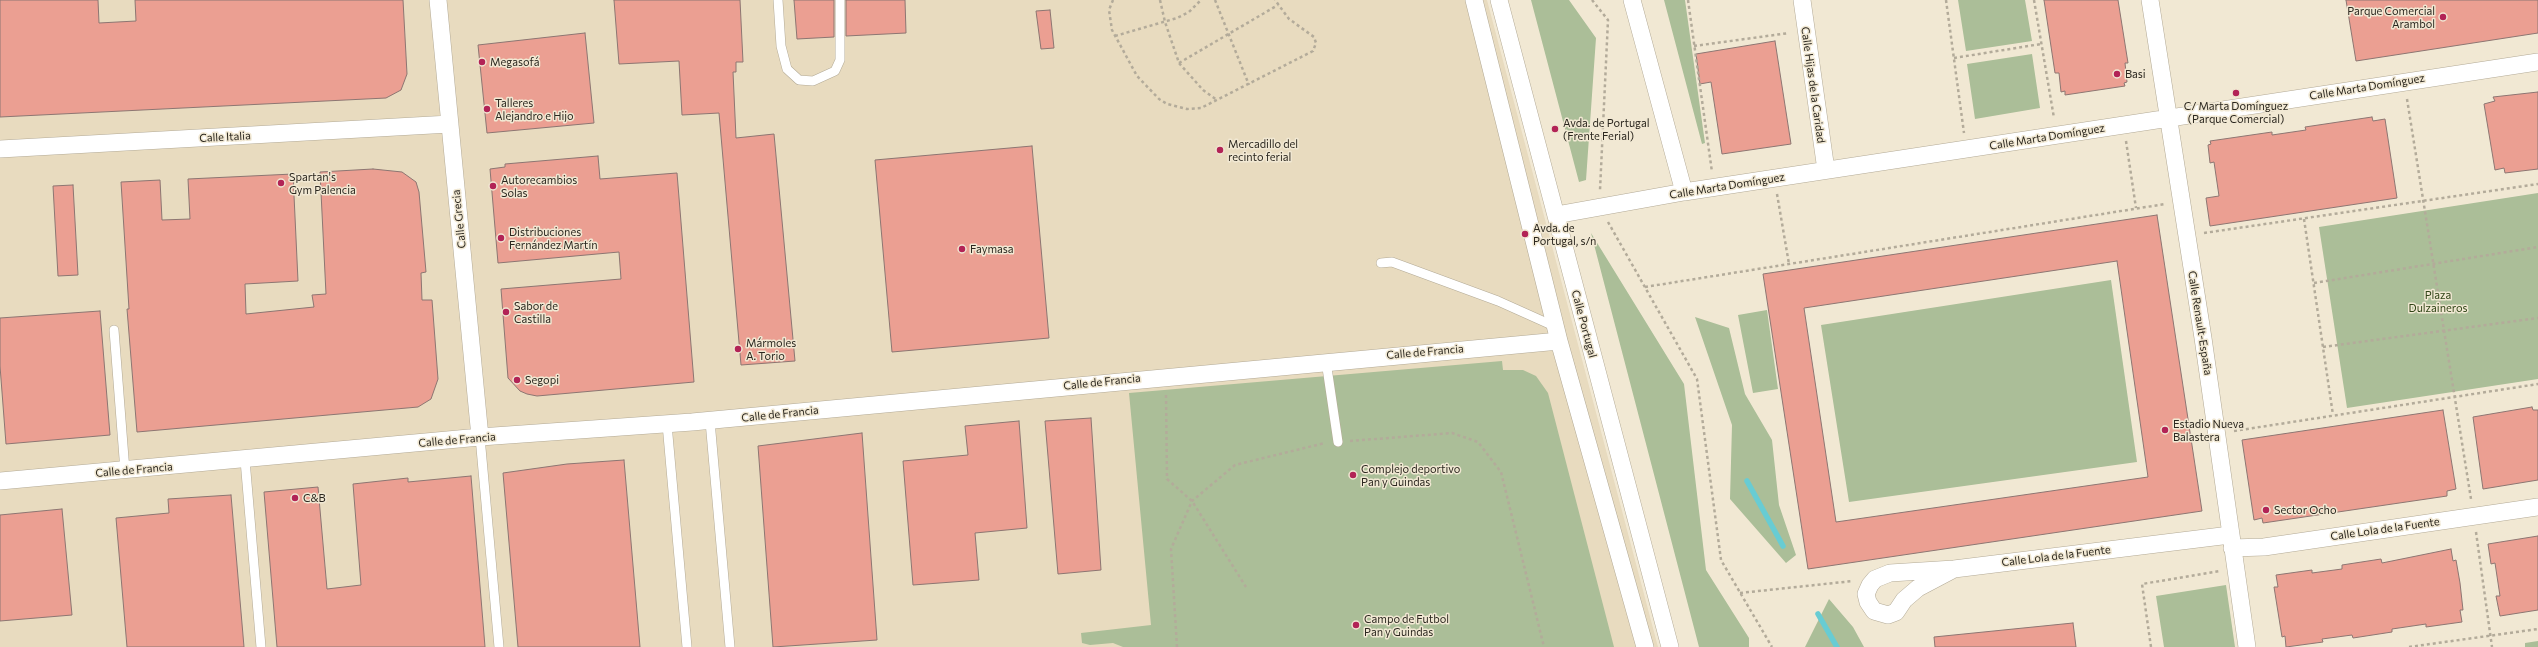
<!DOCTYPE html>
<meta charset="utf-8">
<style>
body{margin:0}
canvas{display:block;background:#f1e8d3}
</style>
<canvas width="2538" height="647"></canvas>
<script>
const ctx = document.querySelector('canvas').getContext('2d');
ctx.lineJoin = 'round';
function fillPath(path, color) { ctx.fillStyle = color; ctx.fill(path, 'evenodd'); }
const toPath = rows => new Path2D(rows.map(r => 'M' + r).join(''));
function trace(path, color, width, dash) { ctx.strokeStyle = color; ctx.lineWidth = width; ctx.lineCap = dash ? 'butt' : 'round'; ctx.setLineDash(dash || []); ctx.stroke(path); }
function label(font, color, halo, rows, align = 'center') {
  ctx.font = font + ' Commissioner,sans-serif'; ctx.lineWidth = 3; ctx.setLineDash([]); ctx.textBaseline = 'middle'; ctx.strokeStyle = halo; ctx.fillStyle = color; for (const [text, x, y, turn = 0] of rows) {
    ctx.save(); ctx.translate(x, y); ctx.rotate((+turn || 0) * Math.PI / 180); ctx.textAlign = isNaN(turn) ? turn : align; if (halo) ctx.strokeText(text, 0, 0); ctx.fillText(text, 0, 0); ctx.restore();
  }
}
const built = toPath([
 [0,0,1487,0,1658,647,0,647]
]);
const green = toPath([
 [1531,0,1569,0,1596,38,1586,180,1579,182],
 [1664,0,1685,0,1705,143,1702,144],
 [1958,0,2025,0,2032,41,1966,51],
 [2032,54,2040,108,1975,119,1967,64],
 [2538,193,2538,379,2347,408,2319,227],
 [1591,233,1684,384,1706,570,1749,638,1749,647,1699,647],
 [2111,280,2137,462,1849,502,1821,325],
 [1767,310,1778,389,1753,393,1738,315],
 [1695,317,1729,328,1745,394,1772,440,1779,505,1796,555,1786,563,1730,499,1732,425],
 [1502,361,1503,370,1523,370,1536,376,1548,393,1614,647,1123,647,1113,643,1090,645,1082,643,1081,633,1151,625,1129,393],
 [2226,585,2235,647,2164,647,2156,596],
 [1829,599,1853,627,1864,647,1805,647],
 [2538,641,2538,647,2525,647,2525,643]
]);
const stream = toPath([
 [1747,481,1783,546],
 [1818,614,1837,647]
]);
const building = toPath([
 [0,0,98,0,99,23,136,21,135,0,403,0,407,74,401,90,386,98,0,117,0,0],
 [614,0,740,0,743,62,736,62,736,72,733,72,736,138,774,134,795,361,741,365,719,113,682,115,679,61,619,64,614,0],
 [794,0,834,0,834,37,797,39,794,0],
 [846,0,905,0,906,33,846,36,846,0],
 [2044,0,2118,0,2128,63,2125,63,2127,82,2124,83,2125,86,2065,95,2065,91,2061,92,2059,73,2055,73,2044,0],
 [2346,0,2538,0,2538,33,2356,61,2346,0],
 [1050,10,1054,48,1041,49,1036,11,1050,10],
 [585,33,594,123,487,133,478,45,585,33],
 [1775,41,1791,144,1722,154,1711,82,1700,84,1696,54,1775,41],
 [2538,92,2538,169,2505,173,2504,168,2495,170,2484,104,2495,101,2493,97,2538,92],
 [2372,117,2373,121,2385,119,2397,198,2210,226,2206,198,2219,196,2214,162,2210,163,2208,145,2211,144,2210,141,2272,132,2272,135,2306,130,2305,127,2372,117],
 [1032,146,1049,338,892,352,875,160,1032,146],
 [598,156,600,179,677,173,694,382,537,396,527,394,520,391,508,378,501,289,621,279,619,252,498,263,490,169,505,167,505,164,598,156],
 [373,169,402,172,416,182,419,192,426,272,421,273,422,300,432,300,438,379,431,399,418,407,137,432,127,309,129,309,121,182,160,180,162,220,190,219,188,179,293,174,298,281,245,284,246,314,314,307,312,295,326,294,320,172,373,169],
 [73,185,78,275,58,276,53,186,73,185],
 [2157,215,2202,511,1808,569,1763,274,2157,215],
 [2117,261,2148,477,1836,522,1804,308,2117,261],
 [100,311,110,435,6,444,0,366,0,318,100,311],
 [2532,407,2533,410,2538,410,2538,480,2483,489,2473,417,2532,407],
 [2443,410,2456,489,2447,491,2447,496,2263,523,2262,518,2254,520,2242,440,2443,410],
 [1091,418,1101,570,1058,574,1045,421,1091,418],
 [1019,421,1027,528,975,533,979,580,913,585,903,461,968,455,965,426,1019,421],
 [862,433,877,640,773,647,758,446,862,433],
 [624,460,640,647,518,647,503,473,567,464,624,460],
 [471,476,485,647,277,647,264,492,318,487,327,589,361,585,353,484,408,478,408,482,471,476],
 [231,495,244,647,127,647,116,518,169,513,168,499,231,495],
 [62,509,72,615,0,621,0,515,62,509],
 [2538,536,2538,610,2500,616,2496,596,2500,596,2495,563,2491,564,2488,544,2538,536],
 [2451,549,2453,561,2456,560,2460,583,2463,610,2460,610,2462,622,2426,627,2426,624,2392,629,2392,632,2353,638,2352,635,2322,639,2323,642,2286,647,2285,636,2282,637,2274,587,2278,587,2276,575,2312,570,2312,573,2342,569,2342,565,2381,559,2382,563,2451,549],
 [2073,623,2076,647,1935,647,1934,637,2073,623]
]);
const path = toPath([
 [1113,0,1109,10,1112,30,1137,76,1159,99,1167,104,1187,109,1201,108,1313,51,1316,43,1314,37,1289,19,1275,0],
 [1160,0,1165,22,1179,63,1203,90,1217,100],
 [1215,0,1249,85],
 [1592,0,1608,20,1600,190],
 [1688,0,1712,172],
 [1946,0,1964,133],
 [2034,0,2054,118],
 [1115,36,1177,18,1189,12,1201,0],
 [1694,46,1789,33],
 [1954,58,2041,44],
 [1179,63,1278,5],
 [2407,99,2471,499],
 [2126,141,2136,208],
 [1777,194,1789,264],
 [2304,219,2333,415],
 [1608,222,1697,379,1721,560,1772,647],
 [2204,233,2538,184],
 [2314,283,2538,247],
 [1645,287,2165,204],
 [2323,347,2538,318],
 [1166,395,1167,479,1192,501,1246,587],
 [2234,431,2538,384],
 [1350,441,1452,433,1478,442,1501,472,1544,647],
 [2476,532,2492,647],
 [1740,593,1853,581],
 [1177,647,1171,549,1192,501,1235,465,1325,443],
 [2151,647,2142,584,2220,571],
 [2409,647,2538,629]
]);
const lane = toPath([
 [778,0,781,46,787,69,799,80,813,81,835,71,840,60,840,0],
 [1381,263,1392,262,1498,301,1556,327],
 [114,330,125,471],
 [1326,361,1338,442],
 [710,421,730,647],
 [667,424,687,647],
 [480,437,499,647],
 [245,460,261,647]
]);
const street = toPath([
 [438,0,480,437],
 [1474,0,1559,341,1645,647],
 [1499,0,1670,647],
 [1632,0,1684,192],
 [1802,0,1826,170],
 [2150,0,2203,338,2247,647],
 [0,149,450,124],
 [1556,215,1684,192,2538,62],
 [0,481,480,437,692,422,1559,341],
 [2232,548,2264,547,2538,507],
 [1954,569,1918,588,1904,600,1896,612,1888,615,1874,611,1868,602,1866,594,1870,585,1875,579,1890,573,1954,569,2230,535]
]);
const markers = [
 [2443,17,4,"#b22356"],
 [482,62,4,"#b22356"],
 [2117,74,4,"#b22356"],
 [2236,93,4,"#b22356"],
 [487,109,4,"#b22356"],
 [1555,129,4,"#b22356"],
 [1220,150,4,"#b22356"],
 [281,183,4,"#b22356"],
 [493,186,4,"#b22356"],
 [1525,234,4,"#b22356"],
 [501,238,4,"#b22356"],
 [962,249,4,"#b22356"],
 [506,312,4,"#b22356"],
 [738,349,4,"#b22356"],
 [517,380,4,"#b22356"],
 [2165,430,4,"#b22356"],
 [1353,475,4,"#b22356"],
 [295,498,4,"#b22356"],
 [2266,510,4,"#b22356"],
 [1356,625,4,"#b22356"]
];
const poiNames = [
 ["Parque Comercial",2435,11,"right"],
 ["Arambol",2435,24,"right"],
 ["Megasofá",490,62],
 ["Basi",2125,74],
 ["Talleres",495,103],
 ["Alejandro e Hijo",495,116],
 ["C/ Marta Domínguez",2236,106,"center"],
 ["(Parque Comercial)",2236,119,"center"],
 ["Avda. de Portugal",1563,123],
 ["(Frente Ferial)",1563,136],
 ["Mercadillo del",1228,144],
 ["recinto ferial",1228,157],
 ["Spartan's",289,177],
 ["Gym Palencia",289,190],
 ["Autorecambios",501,180],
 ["Solas",501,193],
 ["Avda. de",1533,228],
 ["Portugal, s/n",1533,241],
 ["Distribuciones",509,232],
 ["Fernández Martín",509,245],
 ["Faymasa",970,249],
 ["Sabor de",514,306],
 ["Castilla",514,319],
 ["Mármoles",746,343],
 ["A. Torio",746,356],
 ["Segopi",525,380],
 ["Estadio Nueva",2173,424],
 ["Balastera",2173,437],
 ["Complejo deportivo",1361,469],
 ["Pan y Guindas",1361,482],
 ["C&B",303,498],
 ["Sector Ocho",2274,510],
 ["Campo de Futbol",1364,619],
 ["Pan y Guindas",1364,632]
];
const streetNames = [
 ["Calle Hijas de la Caridad",1813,85,82],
 ["Calle Marta Domínguez",2367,87,-9],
 ["Calle Italia",225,137,-3],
 ["Calle Marta Domínguez",2047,137,-9],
 ["Calle Marta Domínguez",1727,186,-9],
 ["Calle Grecia",459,219,-96],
 ["Calle Renault-España",2200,323,81],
 ["Calle Portugal",1584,324,75],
 ["Calle de Francia",1425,352,-5],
 ["Calle de Francia",1102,382,-6],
 ["Calle de Francia",780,414,-6],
 ["Calle de Francia",457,440,-5],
 ["Calle de Francia",134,470,-5],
 ["Calle Lola de la Fuente",2385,529,-8],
 ["Calle Lola de la Fuente",2056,556,-7]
];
const parkNames = [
 ["Plaza",2438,295],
 ["Dulzaineros",2438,308]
];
fillPath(built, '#e8dbbf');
fillPath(green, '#abbe98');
trace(stream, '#68ccd3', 5.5);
fillPath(building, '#eb9f92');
trace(building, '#8d7672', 1);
trace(lane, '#b3aa96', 10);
trace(street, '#b3aa96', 18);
trace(path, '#b3ab9a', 2.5, [3, 3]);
trace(lane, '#fff', 9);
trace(street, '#fff', 17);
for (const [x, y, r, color] of markers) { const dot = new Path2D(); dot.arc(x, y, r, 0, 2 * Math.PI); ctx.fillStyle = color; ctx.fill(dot); trace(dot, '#f1e8d3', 1.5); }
label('11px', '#2b271f', '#f1e8d3', poiNames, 'left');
label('11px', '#2b271f', '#f1e8d3', streetNames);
label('11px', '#2f4416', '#f1e8d3', parkNames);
</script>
